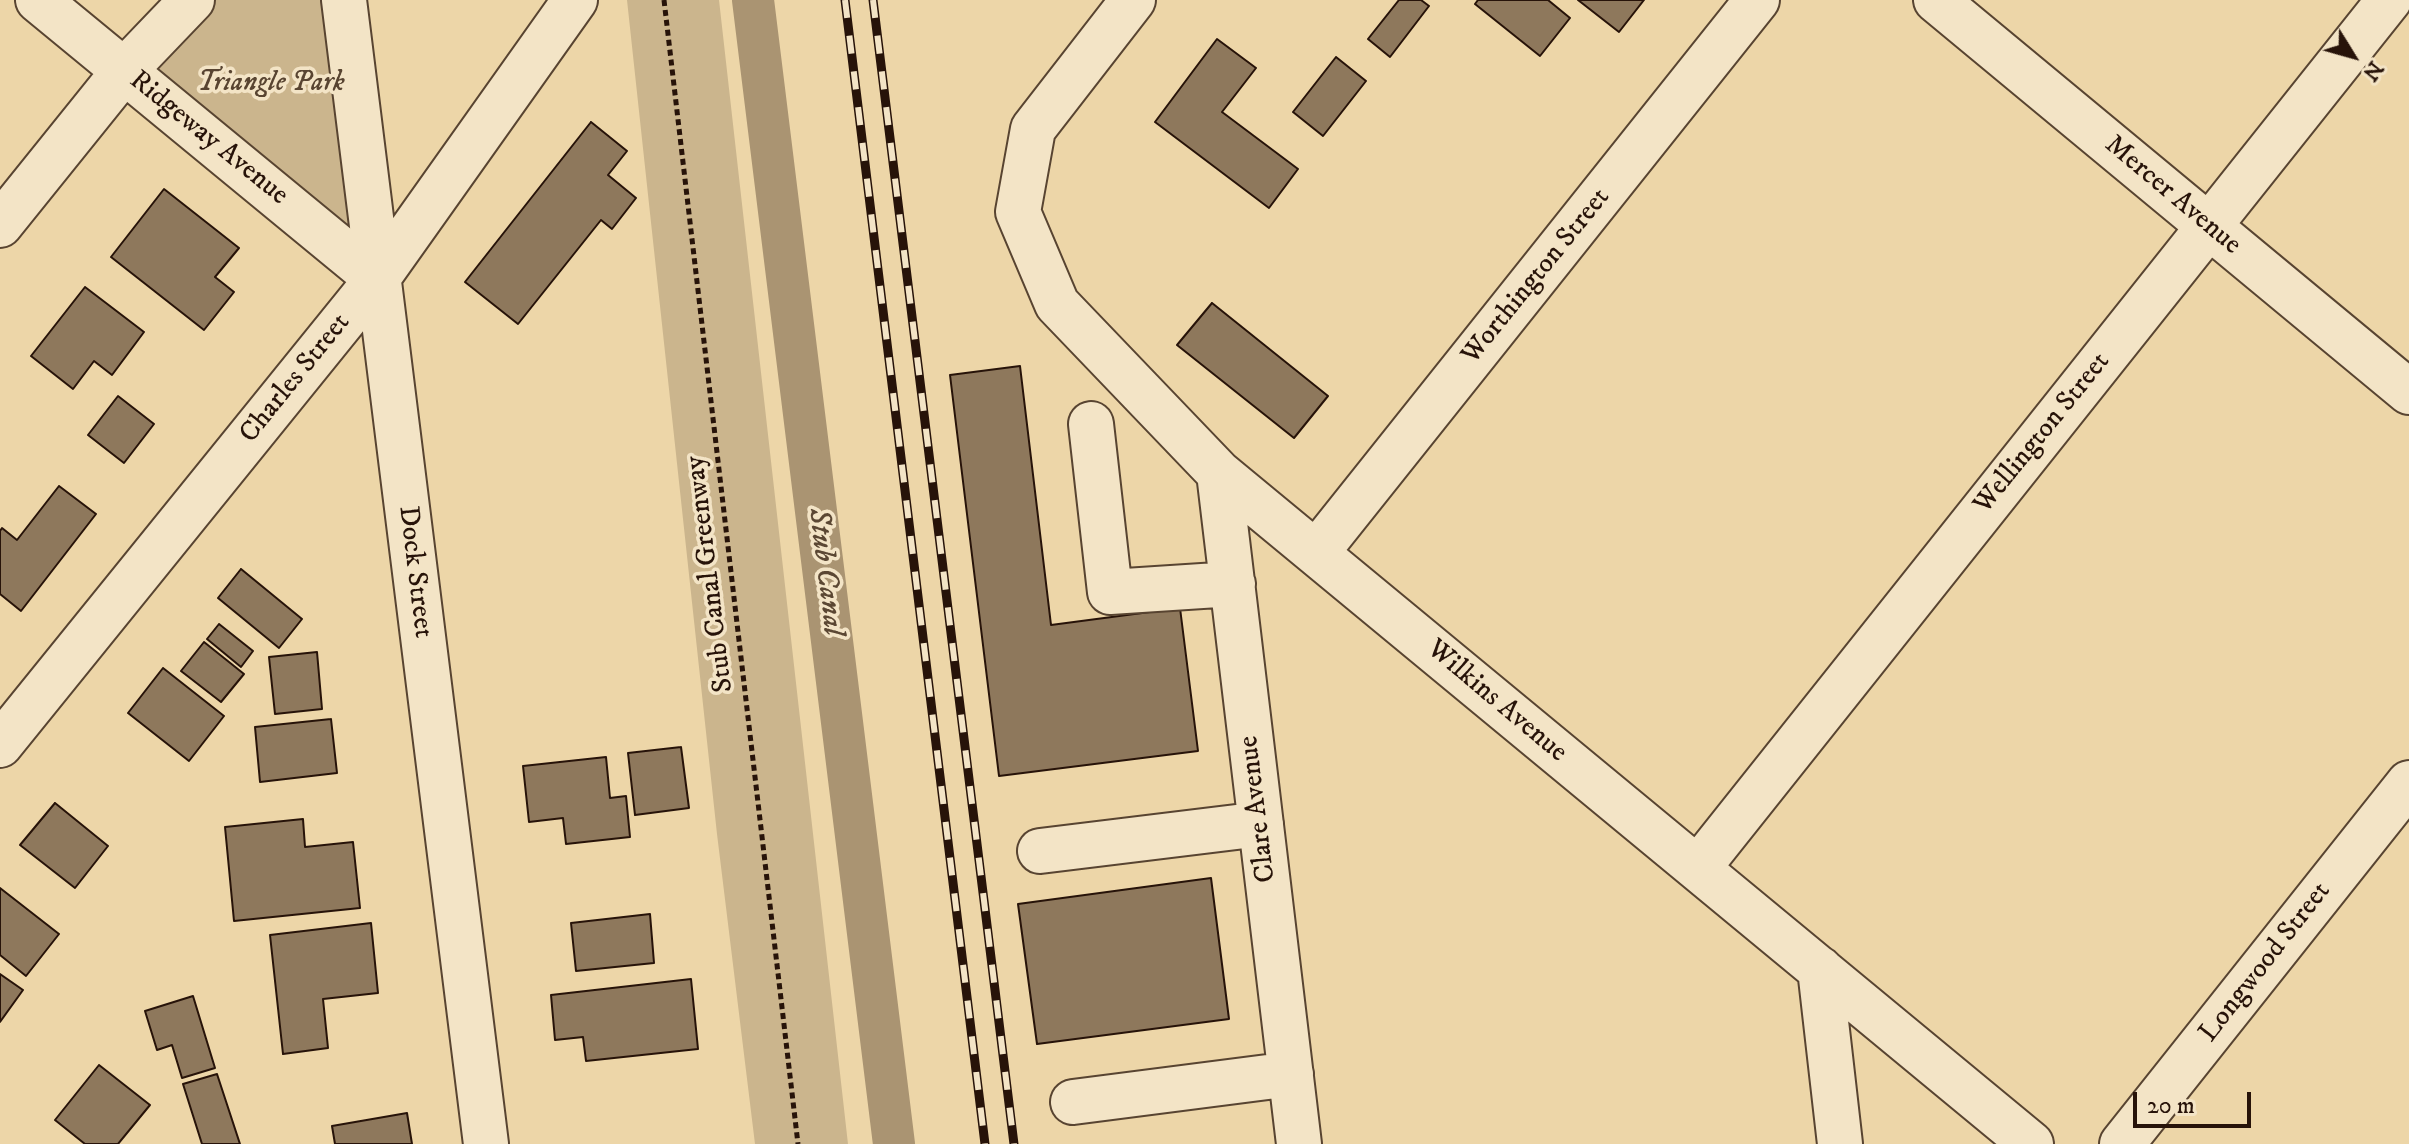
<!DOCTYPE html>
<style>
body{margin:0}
#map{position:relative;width:2409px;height:1144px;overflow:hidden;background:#edd6a8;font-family:"IM FELL DW Pica",serif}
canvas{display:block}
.north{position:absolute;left:2313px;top:16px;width:80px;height:80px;-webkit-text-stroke:6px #f3e4c6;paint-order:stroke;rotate:127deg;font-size:22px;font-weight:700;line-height:32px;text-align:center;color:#271309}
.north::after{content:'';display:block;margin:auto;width:28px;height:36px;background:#271309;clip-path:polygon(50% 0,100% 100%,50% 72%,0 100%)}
.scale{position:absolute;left:2133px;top:1092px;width:118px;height:36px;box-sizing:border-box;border:4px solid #271309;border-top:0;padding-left:10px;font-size:24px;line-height:28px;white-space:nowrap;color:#271309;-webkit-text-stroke:6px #f3e4c6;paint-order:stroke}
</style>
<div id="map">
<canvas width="2409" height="1144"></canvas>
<div class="north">N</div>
<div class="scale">20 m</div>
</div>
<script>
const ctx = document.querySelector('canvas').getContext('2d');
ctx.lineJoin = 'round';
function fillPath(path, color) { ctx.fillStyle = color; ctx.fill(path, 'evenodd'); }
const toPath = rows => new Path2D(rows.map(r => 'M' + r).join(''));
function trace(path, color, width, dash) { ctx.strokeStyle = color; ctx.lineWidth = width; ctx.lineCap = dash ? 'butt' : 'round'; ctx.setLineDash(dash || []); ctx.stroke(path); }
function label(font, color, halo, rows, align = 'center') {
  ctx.font = font + ' "IM FELL DW Pica",serif'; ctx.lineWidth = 7; ctx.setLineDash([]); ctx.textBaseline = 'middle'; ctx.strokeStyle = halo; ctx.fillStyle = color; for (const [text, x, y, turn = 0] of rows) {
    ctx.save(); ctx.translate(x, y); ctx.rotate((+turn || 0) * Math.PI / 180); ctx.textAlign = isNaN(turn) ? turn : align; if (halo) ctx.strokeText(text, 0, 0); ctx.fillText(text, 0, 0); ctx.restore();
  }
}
const green = toPath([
 [192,0,344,0,377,279,124,71],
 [627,0,719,0,848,1144,755,1144,717,834]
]);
const canal = toPath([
 [753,0,894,1144]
]);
const building = toPath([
 [1399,0,1421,0,1429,6,1390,57,1368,39,1399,0],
 [1478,0,1548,0,1570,18,1540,56,1475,4,1478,0],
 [1578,0,1644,0,1619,32,1578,0],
 [1217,39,1256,68,1222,112,1298,169,1269,208,1155,122,1217,39],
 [1336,57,1366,81,1323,136,1293,112,1336,57],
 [591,122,627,151,608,175,636,198,612,229,601,220,518,324,465,282,591,122],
 [164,189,239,248,215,277,234,292,204,330,111,257,164,189],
 [85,287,144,332,112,375,94,361,73,389,31,356,85,287],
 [1212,303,1328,396,1294,438,1177,345,1212,303],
 [1020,366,1051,625,1180,608,1198,751,999,776,950,375,1020,366],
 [118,396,154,424,124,463,88,435,118,396],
 [59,486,96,514,21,611,0,594,0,531,2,528,17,540,59,486],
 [241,569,302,619,279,648,218,598,241,569],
 [219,624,253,651,241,667,207,639,219,624],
 [204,642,244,674,221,702,181,671,204,642],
 [317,652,322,709,275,714,269,657,317,652],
 [163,668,224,716,189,761,128,713,163,668],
 [331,719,337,773,260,782,255,727,331,719],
 [681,747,689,808,635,815,628,753,681,747],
 [606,757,610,798,626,796,630,837,566,844,563,818,529,822,523,766,606,757],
 [55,803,108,846,75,888,20,845,55,803],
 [303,819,305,847,353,842,360,908,234,921,225,827,303,819],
 [1211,878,1229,1019,1037,1044,1018,904,1211,878],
 [0,888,59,934,26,976,0,955,0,888],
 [650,914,654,963,576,971,571,923,650,914],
 [371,923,378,993,323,999,328,1048,283,1054,270,935,371,923],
 [0,974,23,990,0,1022,0,974],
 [691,979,698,1049,586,1061,583,1037,555,1040,551,995,691,979],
 [193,996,215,1068,182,1078,172,1045,157,1050,145,1011,193,996],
 [99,1065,150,1105,118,1144,85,1144,55,1120,99,1065],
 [217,1074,240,1144,202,1144,183,1084,217,1074],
 [407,1113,412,1144,335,1144,332,1126,407,1113]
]);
const path = toPath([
 [664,0,798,1144]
]);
const minor = toPath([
 [38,0,377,279],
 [344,0,486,1144],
 [1133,0,1033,129,1018,212,1057,304,1219,473,2031,1144],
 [1936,0,2409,392],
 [0,225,124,71,192,0],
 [1091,424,1110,592,1233,584],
 [1219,473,1299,1144],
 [1316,553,1757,0],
 [0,745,377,279,575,0],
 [1040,851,1261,824],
 [1698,868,2389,0],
 [1820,969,1840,1144],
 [1073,1102,1291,1074],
 [2122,1144,2409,783]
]);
const rail = toPath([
 [845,0,985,1144],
 [873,0,1014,1144]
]);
const parkNames = [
 ["Triangle Park",271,84]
];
const streetNames = [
 ["Ridgeway Avenue",208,139,39],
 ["Mercer Avenue",2172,196,40],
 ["Worthington Street",1537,277,-51],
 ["Charles Street",296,379,-51],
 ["Wellington Street",2043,434,-51],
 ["Dock Street",414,572,83],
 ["Stub Canal Greenway",711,574,-97],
 ["Wilkins Avenue",1496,702,40],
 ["Clare Avenue",1259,809,-97],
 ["Longwood Street",2266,963,-52]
];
const waterNames = [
 ["Stub Canal",824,572,83]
];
fillPath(green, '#cbb58d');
trace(canal, '#aa9472', 42);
fillPath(building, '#8e785c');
trace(building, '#271309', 2);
trace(minor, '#584431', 48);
trace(path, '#271309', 5, [6, 4]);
trace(minor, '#f3e4c6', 44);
trace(rail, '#271309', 9);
trace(rail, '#f3e4c6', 6, [18]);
label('italic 28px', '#584431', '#f3e4c6', parkNames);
label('28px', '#271309', '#f3e4c6', streetNames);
label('italic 30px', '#5b4733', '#f3e4c6', waterNames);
</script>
